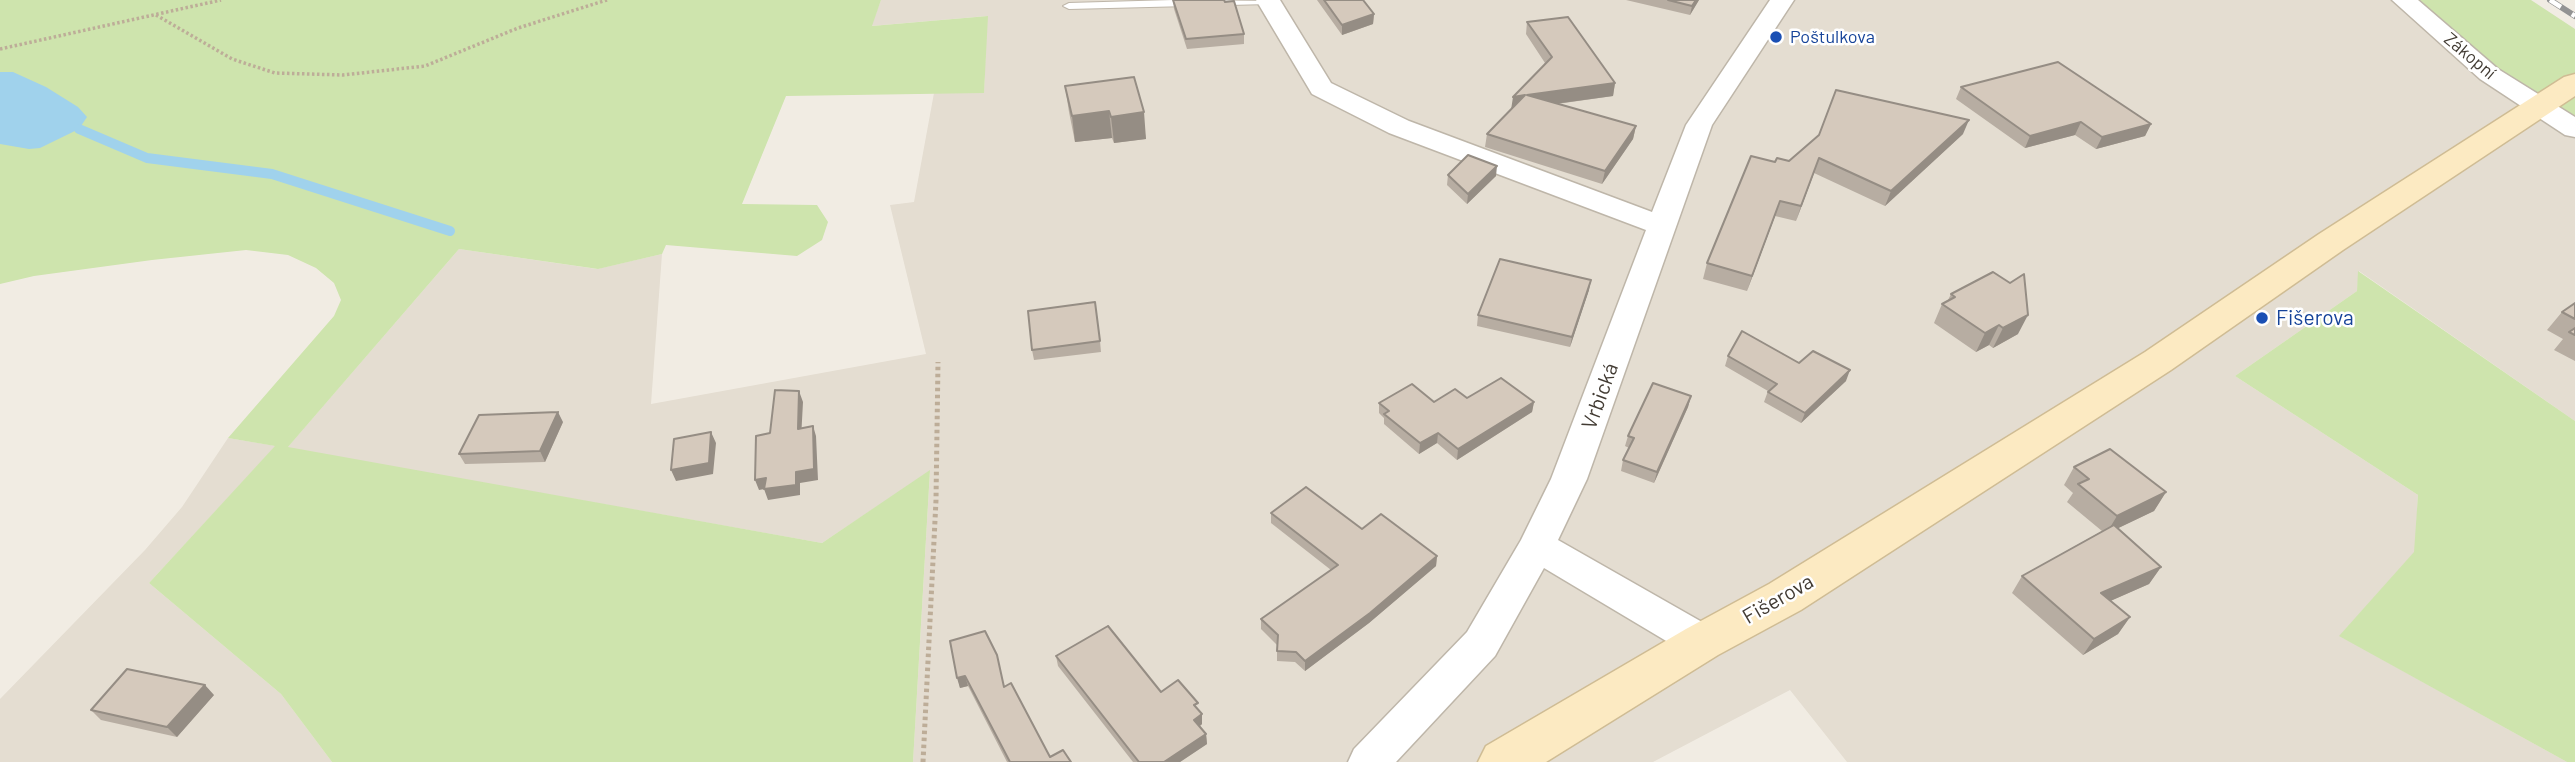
<!DOCTYPE html>
<meta charset="utf-8">
<style>
body{margin:0}
canvas{display:block;background:#f1ece3}
</style>
<canvas width="2575" height="762"></canvas>
<script>
const ctx = document.querySelector('canvas').getContext('2d');
ctx.lineJoin = 'round';
function fillPath(path, color) { ctx.fillStyle = color; ctx.fill(path, 'evenodd'); }
const toPath = rows => new Path2D(rows.map(r => 'M' + r).join(''));
function trace(path, color, width, dash) { ctx.strokeStyle = color; ctx.lineWidth = width; ctx.lineCap = dash ? 'butt' : 'round'; ctx.setLineDash(dash || []); ctx.stroke(path); }
function label(font, color, halo, rows, align = 'center') {
  ctx.font = font + ' Barlow,sans-serif'; ctx.lineWidth = 5; ctx.setLineDash([]); ctx.textBaseline = 'middle'; ctx.strokeStyle = halo; ctx.fillStyle = color; for (const [text, x, y, turn = 0] of rows) {
    ctx.save(); ctx.translate(x, y); ctx.rotate((+turn || 0) * Math.PI / 180); ctx.textAlign = isNaN(turn) ? turn : align; if (halo) ctx.strokeText(text, 0, 0); ctx.fillText(text, 0, 0); ctx.restore();
  }
}
const residential = toPath([
 [881,0,2410,0,2575,121,2575,421,2359,271,2357,291,2235,376,2418,495,2415,552,2340,636,2567,762,1847,762,1790,690,1653,762,913,762,930,471,822,543,287,448,459,249,597,269,662,254,651,404,926,354,890,205,914,202,934,93,984,92,987,16,871,26],
 [228,438,276,446,149,583,281,694,332,762,0,762,0,699,145,550,182,507]
]);
const green = toPath([
 [0,0,881,0,872,26,988,16,984,93,786,96,742,204,817,205,828,222,822,240,797,256,666,245,662,254,598,269,459,249,288,447,822,543,930,470,913,762,332,762,281,694,149,583,275,446,228,438,334,316,341,300,334,283,316,268,288,255,246,250,152,260,34,276,0,284],
 [2410,0,2531,0,2575,29,2575,121,2522,90],
 [2358,271,2575,421,2575,762,2567,762,2339,636,2414,552,2418,495,2235,376,2357,291]
]);
const water = toPath([
 [0,72,13,72,46,87,78,107,87,117,79,129,40,148,29,149,0,144]
]);
const stream = toPath([
 [79,129,147,158,272,174,450,231]
]);
const pathFar1 = toPath([
 [156,15,232,59,275,73,343,75,425,66,518,28,607,0],
 [0,49,221,0]
]);
const path = toPath([
 [923,762,936,500,938,362]
]);
const lane = toPath([
 [1173,0,1275,1,1269,4,1069,9,1063,6,1069,3,1173,0]
]);
const street = toPath([
 [1256,0,1280,0,1331,83,1409,121,1652,212,1686,125,1770,0,1794,0,1712,125,1587,479,1558,540,1716,630,1722,642,1716,654,1702,658,1688,654,1544,568,1495,656,1396,762,1348,762,1354,749,1467,632,1521,540,1551,479,1646,230,1389,133,1312,94,1256,0],
 [2392,0,2418,0,2498,69,2575,117,2575,137,2565,135,2480,79,2392,0]
]);
const secondary = toPath([
 [2575,74,2575,96,2343,250,2171,370,1801,610,1718,655,1546,762,1478,762,1486,746,1686,629,1769,584,2145,352,2319,234,2564,77,2575,74]
]);
const rail = toPath([
 [2550,0,2575,16]
]);
const wall = toPath([
 [1173,0,1244,34,1244,44,1187,49,1174,9],
 [1317,0,1363,0,1374,14,1373,24,1342,35],
 [1626,0,1699,0,1690,15],
 [1527,22,1615,83,1613,96,1557,104,1636,126,1633,139,1602,184,1485,147,1487,134,1511,110,1545,63,1526,34],
 [1134,77,1146,139,1114,143,1112,138,1075,142,1069,112,1065,86],
 [1961,87,2151,124,2145,136,2096,149,2075,135,2025,148,1956,99],
 [1963,134,1885,206,1814,173,1796,221,1775,216,1747,291,1703,279,1707,263,1789,161],
 [1448,175,1496,176,1467,204,1447,185],
 [1589,290,1570,347,1477,326,1478,315],
 [1951,294,2018,334,1993,348,1989,345,1976,352,1934,323,1942,304,1948,300],
 [2575,303,2575,361,2554,350,2563,339,2547,330,2562,312],
 [1100,341,1101,352,1034,360,1032,350],
 [1728,356,1799,363,1846,381,1801,423,1764,402,1768,391,1725,366],
 [1691,396,1688,407,1654,483,1621,471,1623,460,1629,448,1625,446,1628,436],
 [1467,398,1534,402,1532,412,1457,460,1437,443,1419,454,1384,424,1384,418,1379,413,1379,403,1434,402],
 [563,422,545,462,465,464,459,454],
 [2074,467,2166,492,2154,511,2118,528,2161,567,2149,584,2110,601,2130,617,2118,634,2083,655,2012,593,2022,576,2102,531,2067,502,2073,493,2064,485],
 [1271,513,1362,529,1437,556,1436,566,1369,623,1305,671,1295,662,1277,661,1277,645,1261,629,1261,619,1331,570,1271,523],
 [950,641,1004,687,1050,757,1071,762,1007,762,968,686,960,688],
 [1056,656,1161,692,1199,711,1202,714,1202,724,1200,726,1206,734,1207,744,1180,762,1133,762,1058,666],
 [214,695,177,737,101,720,91,710]
]);
const shadedWall = toPath([
 [1696,0,1699,0,1690,15,1692,6],
 [1374,14,1373,24,1342,35,1342,25],
 [1615,83,1613,96,1525,108,1527,95],
 [1525,95,1511,110,1513,97],
 [1109,111,1112,138,1075,142,1072,116],
 [1144,112,1146,139,1114,143,1111,117],
 [1969,120,1963,134,1885,206,1891,191],
 [2081,122,2075,135,2025,148,2030,136],
 [2151,124,2145,136,2096,149,2102,137],
 [1636,126,1633,139,1602,184,1605,171],
 [1819,158,1814,173,1796,221,1801,206],
 [1497,166,1496,176,1467,204,1468,194],
 [1780,201,1775,216,1747,291,1752,276],
 [1591,280,1589,290,1570,347,1572,337],
 [2028,315,2018,334,1993,348,2003,328],
 [1999,325,1989,345,1976,352,1985,333],
 [1850,370,1846,381,1801,423,1805,413],
 [799,391,803,402,801,439,798,429],
 [1691,396,1688,407,1654,483,1657,472],
 [1534,402,1532,412,1457,460,1458,449],
 [558,412,563,422,545,462,540,451],
 [813,426,816,436,818,480,800,483,800,495,768,500,764,489],
 [711,432,716,443,713,474,676,481,671,470],
 [1438,433,1437,443,1419,454,1420,443],
 [766,478,770,488,759,490,755,480],
 [2166,492,2154,511,2106,534,2117,516],
 [1437,556,1436,566,1369,623,1305,671,1305,661],
 [2161,567,2149,584,2090,610,2101,593],
 [2130,617,2118,634,2083,655,2094,639],
 [965,676,968,686,960,688,957,678],
 [205,685,214,695,177,737,167,727],
 [1202,714,1202,724,1195,730,1194,720],
 [1206,734,1207,744,1180,762,1164,762]
]);
const building = toPath([
 [1173,0,1224,0,1225,2,1234,1,1244,34,1186,39,1173,0],
 [1324,0,1363,0,1374,14,1342,25,1324,0],
 [1668,0,1696,0,1692,6,1668,0],
 [1568,17,1615,83,1527,95,1636,126,1605,171,1487,134,1525,95,1513,97,1552,57,1527,22,1568,17],
 [2058,62,2151,124,2102,137,2081,122,2030,136,1961,87,2058,62],
 [1134,77,1144,112,1111,117,1109,111,1072,116,1065,86,1134,77],
 [1836,90,1969,120,1891,191,1819,158,1801,206,1780,201,1752,276,1707,263,1751,156,1775,162,1777,158,1789,161,1819,135,1836,90],
 [1468,155,1497,166,1468,194,1448,175,1468,155],
 [1500,259,1591,280,1572,337,1478,315,1500,259],
 [1993,272,2010,283,2024,274,2028,315,2003,328,1999,325,1985,333,1942,304,1955,297,1951,294,1993,272],
 [1095,302,1100,341,1032,350,1028,311,1095,302],
 [2575,303,2575,319,2562,312,2575,303],
 [2575,328,2575,335,2569,332,2575,328],
 [1742,331,1799,363,1813,351,1850,370,1805,413,1768,392,1777,384,1728,356,1742,331],
 [1501,378,1534,402,1458,449,1438,433,1420,443,1384,414,1389,411,1379,403,1412,384,1434,402,1455,389,1467,398,1501,378],
 [1653,383,1691,396,1657,472,1623,460,1634,438,1628,436,1653,383],
 [775,390,799,391,798,429,813,426,814,469,796,472,796,485,764,489,766,478,755,480,756,436,770,433,775,390],
 [558,412,540,451,459,454,479,415,558,412],
 [711,432,709,463,671,470,674,439,711,432],
 [2110,449,2166,492,2117,516,2078,484,2089,479,2074,467,2110,449],
 [1306,487,1362,529,1381,514,1437,556,1370,613,1305,661,1296,652,1277,651,1278,635,1261,619,1338,565,1271,513,1306,487],
 [2114,525,2161,567,2101,593,2130,617,2094,639,2022,576,2114,525],
 [1108,626,1161,692,1178,680,1198,703,1194,705,1202,714,1194,720,1206,734,1164,762,1139,762,1056,656,1108,626],
 [985,631,997,655,1004,687,1011,683,1050,757,1063,750,1071,762,1010,762,965,676,957,678,950,641,985,631],
 [127,669,205,685,167,727,91,710,127,669]
]);
const markers = [
 [1776,37,7,"#1a4fb4"],
 [2262,318,7,"#1a4fb4"]
];
const farTransitnames = [
 ["Poštulkova",1790,37]
];
const farStreetnames = [
 ["Zákopní",2470,56,40]
];
const transitNames = [
 ["Fišerova",2276,318]
];
const streetNames = [
 ["Vrbická",1600,396,-70],
 ["Fišerova",1778,599,-30]
];
fillPath(residential, '#e4ddd1');
fillPath(green, '#cee4ad');
fillPath(water, '#a0d2ec');
trace(stream, '#a0d2ec', 10);
trace(lane, '#beb6a9', 2);
trace(street, '#beb6a9', 3);
trace(secondary, '#cfbc94', 3);
trace(pathFar1, '#bdad98', 3.5, [2.5, 2.5]);
trace(path, '#bdad98', 5, [3.5, 3.5]);
fillPath(lane, '#fff');
fillPath(street, '#fff');
fillPath(secondary, '#fceac2');
trace(rail, '#939393', 6);
trace(rail, '#fff', 4.5, [13]);
fillPath(wall, '#b7ada2');
fillPath(shadedWall, '#958d84');
fillPath(building, '#d5c9bc');
trace(building, '#958d84', 2);
for (const [x, y, r, color] of markers) { const dot = new Path2D(); dot.arc(x, y, r, 0, 2 * Math.PI); ctx.fillStyle = color; ctx.fill(dot); trace(dot, '#fff', 2.5); }
label('18px', '#164399', '#fff', farTransitnames, 'left');
label('18px', '#423b33', '#fff', farStreetnames);
label('21px', '#164399', '#fff', transitNames, 'left');
label('21px', '#423b33', '#fff', streetNames);
</script>
